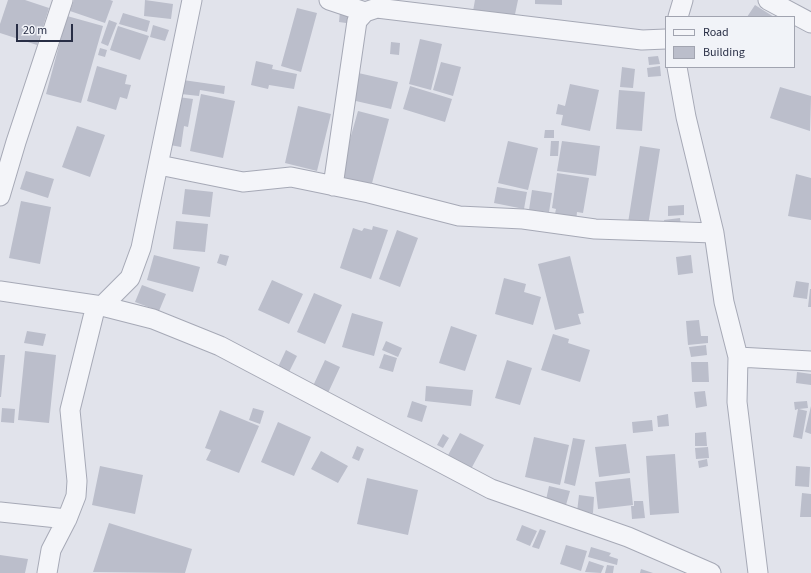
<!DOCTYPE html>
<style>
body{margin:0}
#map{position:relative;width:811px;height:573px;overflow:hidden;background:#e1e3eb;font-family:"Source Sans 3",sans-serif}
canvas{display:block}
.legend{position:absolute;left:665px;top:16px;width:130px;height:52px;box-sizing:border-box;background:#f1f3f8;border:1px solid #a1a4b0;margin:0;padding:5px 7px;list-style:none;font-size:12px;color:#282e45}
.legend li{display:flex;align-items:center;gap:8px;height:20px}
.legend b{width:20px;border:1px solid #a1a4b0}
.scale{position:absolute;left:16px;top:24px;width:57px;height:18px;box-sizing:border-box;border:2px solid #282e45;border-top:0;padding-left:5px;font-size:12px;line-height:14px;white-space:nowrap;color:#282e45;-webkit-text-stroke:3px #f1f3f8;paint-order:stroke}
</style>
<div id="map">
<canvas width="811" height="573"></canvas>
<ul class="legend">
<li><b style="height:5px;background:#f4f5f9"></b>Road</li>
<li><b style="height:11px;background:#bbbecb"></b>Building</li>
</ul>
<div class="scale">20 m</div>
</div>
<script>
const ctx = document.querySelector('canvas').getContext('2d');
ctx.lineJoin = 'round';
function fillPath(path, color) { ctx.fillStyle = color; ctx.fill(path, 'evenodd'); }
const toPath = rows => new Path2D(rows.map(r => 'M' + r).join(''));
function trace(path, color, width, dash) { ctx.strokeStyle = color; ctx.lineWidth = width; ctx.lineCap = dash ? 'butt' : 'round'; ctx.setLineDash(dash || []); ctx.stroke(path); }
const building = toPath([
 [8,0,25,0,49,8,37,45,0,33,0,24],
 [74,0,110,0,113,1,105,23,70,11],
 [145,0,173,4,171,19,144,16],
 [475,0,518,0,514,19,473,11],
 [535,0,562,0,562,5,535,4],
 [755,5,774,17,747,17],
 [297,8,317,13,301,72,281,66],
 [340,11,354,12,353,24,339,22],
 [123,13,150,21,147,32,119,24],
 [67,16,103,26,81,103,46,94],
 [109,20,117,23,108,46,101,43],
 [153,25,169,30,165,41,150,37],
 [118,26,149,36,140,60,110,50],
 [420,39,442,44,431,90,409,84],
 [391,42,400,43,399,55,390,54],
 [100,48,107,50,105,57,98,55],
 [658,56,660,64,649,65,648,57],
 [256,61,273,65,272,69,297,74,294,89,269,85,268,89,251,85],
 [441,62,461,67,453,96,433,90],
 [97,66,127,75,125,84,131,85,127,99,120,97,116,110,87,101],
 [660,66,661,76,648,77,647,68],
 [622,67,635,69,633,88,620,87],
 [354,72,398,82,391,109,347,99],
 [183,80,225,86,224,94,200,90,199,96,181,94],
 [570,84,599,90,590,131,561,125,563,115,556,114,558,104,565,106],
 [410,86,452,99,445,122,403,109],
 [780,87,811,96,810,131,770,118],
 [619,90,645,92,642,131,616,129],
 [201,94,235,101,223,158,190,151],
 [178,97,193,99,188,127,184,126,181,147,170,145],
 [298,106,331,114,317,171,285,163],
 [358,111,389,119,371,187,339,178],
 [77,126,105,135,90,177,62,167],
 [545,130,554,130,554,138,544,138],
 [508,141,538,148,528,190,498,183],
 [551,141,559,141,558,156,550,156],
 [562,141,600,146,596,176,557,171],
 [640,146,660,149,648,226,628,223],
 [26,171,54,179,48,198,20,189],
 [557,173,589,178,583,213,577,212,576,222,554,218,556,209,552,208],
 [796,174,811,178,811,220,788,216],
 [497,187,527,192,524,209,494,203],
 [185,189,213,192,210,217,182,214],
 [532,190,552,193,549,212,529,210],
 [21,201,51,207,40,264,9,258],
 [684,205,684,215,668,216,668,206],
 [680,218,681,226,665,228,664,220],
 [176,221,208,224,205,252,173,249],
 [373,226,388,230,371,279,340,268,353,228,362,231,364,228,372,230],
 [397,230,418,238,400,287,379,279],
 [220,254,229,256,226,266,217,263],
 [154,255,200,267,193,292,147,280],
 [691,255,693,273,678,275,676,257],
 [570,256,584,313,578,314,581,324,555,330,538,264],
 [504,278,526,284,524,292,541,297,533,325,495,314],
 [272,280,303,294,289,324,258,310],
 [796,281,809,283,807,299,793,297],
 [142,285,166,294,159,311,135,302],
 [810,289,811,289,811,307,808,307],
 [314,293,342,305,325,344,297,332],
 [352,313,383,322,374,356,342,347],
 [699,320,701,336,708,336,708,343,688,345,686,321],
 [451,326,477,335,465,371,439,363],
 [27,331,46,334,43,346,24,343],
 [553,334,569,339,568,343,590,350,580,382,541,370],
 [386,341,402,348,398,357,382,350],
 [706,345,707,355,691,357,689,347],
 [286,350,297,356,289,372,278,367],
 [25,351,56,355,49,423,18,420],
 [384,354,397,358,393,372,379,368],
 [0,355,5,355,1,397,0,397],
 [325,360,340,367,328,393,313,386],
 [507,360,532,368,520,405,495,398],
 [691,362,708,362,709,382,692,382],
 [797,372,811,374,811,385,796,383],
 [426,386,473,390,471,406,425,401],
 [705,391,707,406,696,408,694,392],
 [412,401,427,406,422,422,407,417],
 [807,401,808,408,799,409,807,411,802,439,793,437,798,409,795,410,794,402],
 [811,406,811,434,805,432],
 [2,408,15,409,14,423,1,422],
 [253,408,264,411,260,424,249,420],
 [220,410,259,426,239,473,206,460,211,450,205,448],
 [668,414,669,426,658,427,657,416],
 [652,420,653,431,633,433,632,422],
 [278,422,311,437,294,476,261,462],
 [706,432,707,446,695,446,695,433],
 [460,433,484,445,471,469,447,457],
 [443,434,449,438,443,448,437,445],
 [534,437,569,445,560,485,525,477],
 [573,438,585,440,575,486,564,483],
 [626,444,630,473,599,477,595,447],
 [357,446,364,449,359,461,352,458],
 [708,447,709,458,696,459,695,448],
 [321,451,348,466,338,483,311,469],
 [675,454,679,513,650,515,646,456],
 [707,459,708,466,699,468,698,461],
 [100,466,143,475,135,514,92,505],
 [796,466,810,467,809,487,795,486],
 [367,478,418,490,408,535,357,524],
 [630,478,633,505,598,509,595,482],
 [549,486,570,491,566,505,546,500],
 [802,493,811,494,811,517,800,517],
 [579,495,594,497,593,513,577,512],
 [634,501,643,501,645,518,632,519,631,506,634,506],
 [109,523,192,549,185,573,93,572],
 [522,525,537,531,530,546,516,540],
 [540,529,546,531,539,549,532,547],
 [566,545,587,551,581,571,560,564],
 [591,547,611,553,609,556,618,559,617,565,588,557],
 [0,555,28,559,25,573,0,573],
 [589,561,604,566,601,573,585,572],
 [607,565,614,566,613,573,605,573],
 [641,569,653,573,640,573]
]);
const minor = toPath([
 [329,0,365,12],
 [768,0,811,23],
 [678,17,683,0],
 [677,67,686,117,714,233],
 [159,165,243,182,291,177,369,193,459,216,523,219,595,229,714,233,724,302,738,357,737,402,758,573],
 [333,186,357,21,365,12,377,8,642,40,666,39],
 [0,196,16,142,63,0],
 [0,291,102,306,153,319,220,346,491,489,628,537,711,573],
 [102,306,130,278,141,248,192,0],
 [738,357,811,361],
 [0,512,67,519],
 [47,573,51,550,67,519,76,496,77,481,70,410,96,305]
]);
fillPath(building, '#bbbecb');
trace(minor, '#a6a9b6', 21);
trace(minor, '#f4f5f9', 19);
</script>
